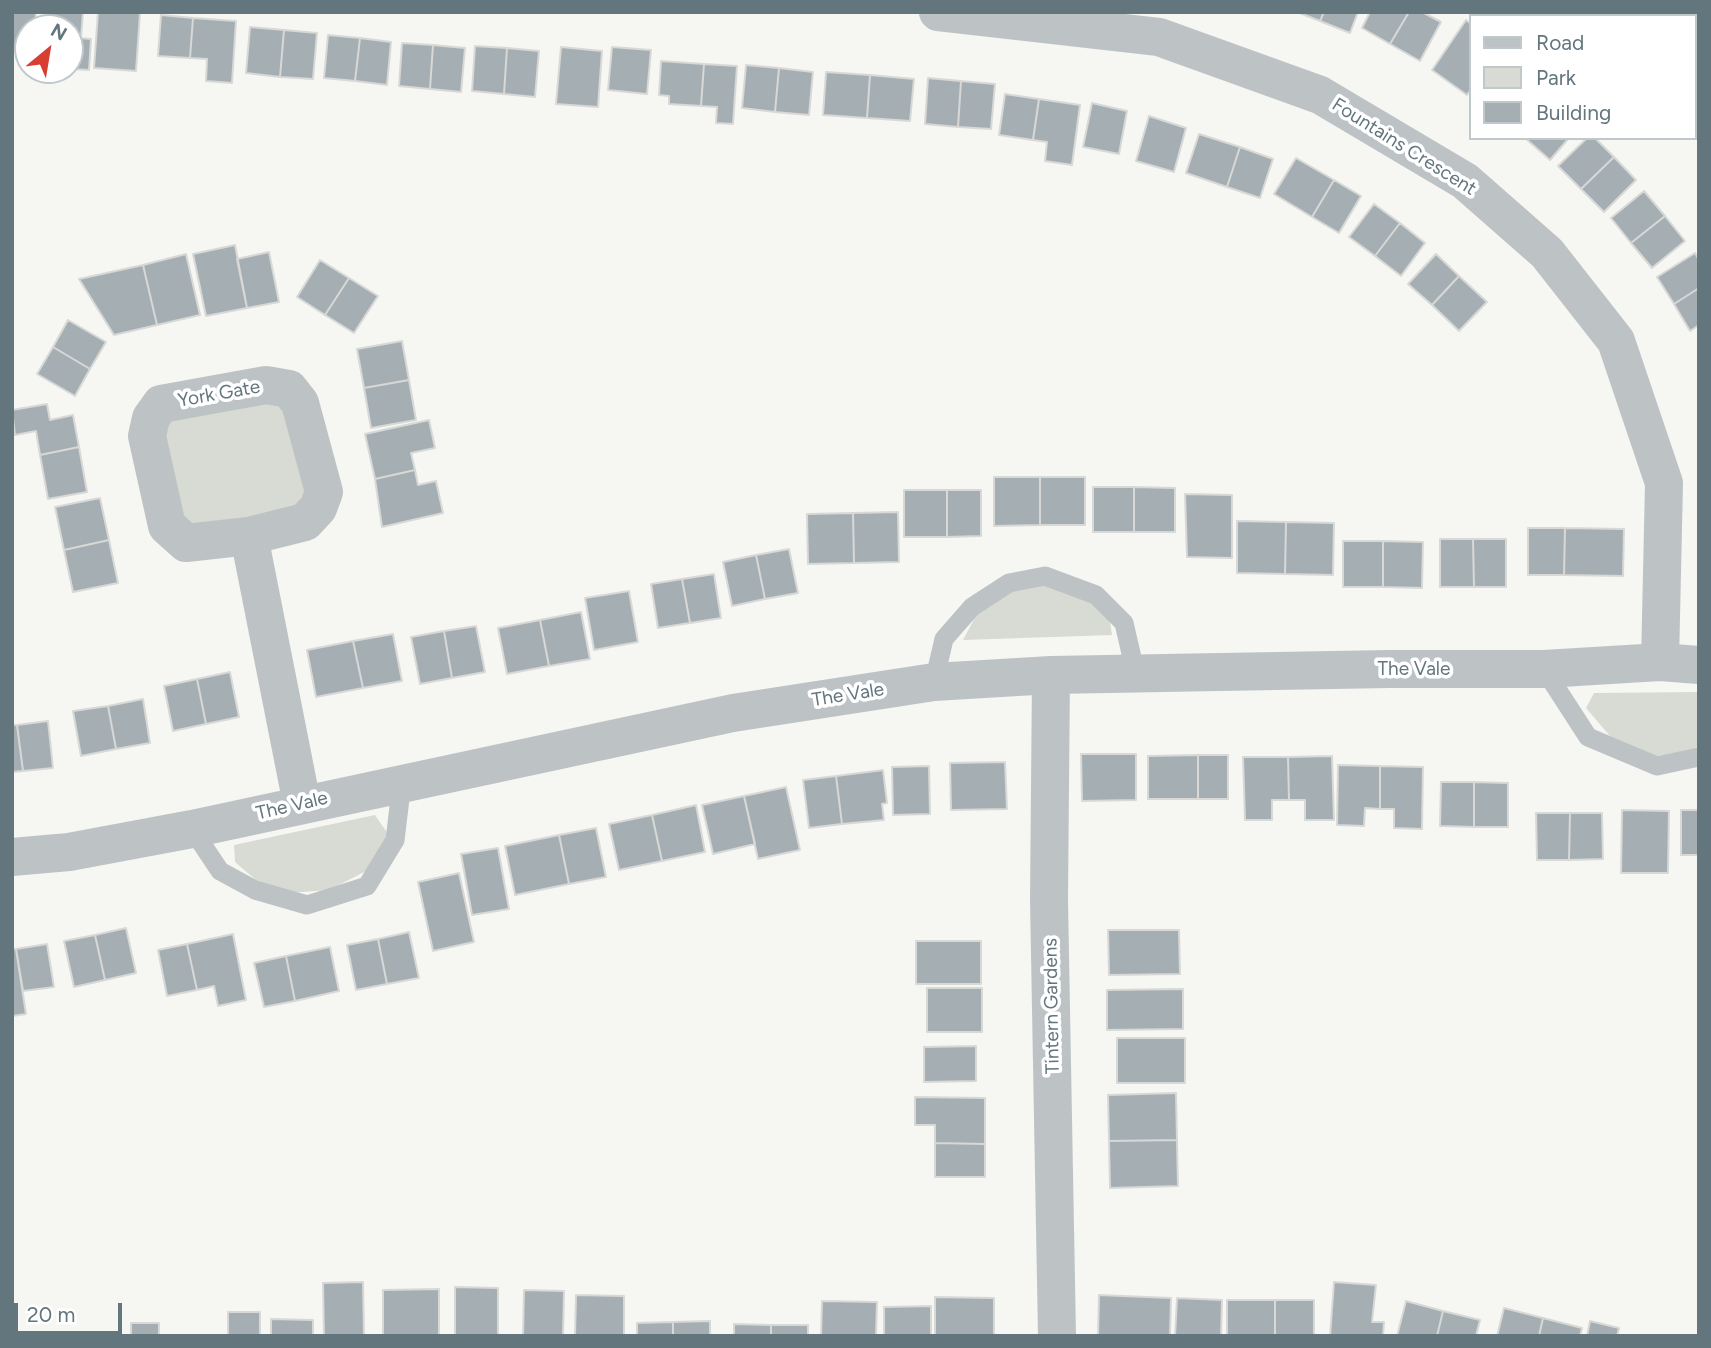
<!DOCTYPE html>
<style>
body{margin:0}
#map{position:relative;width:1711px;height:1348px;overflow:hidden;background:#f6f6f3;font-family:Figtree,sans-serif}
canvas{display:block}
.frame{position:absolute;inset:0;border:14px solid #63767d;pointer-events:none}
.legend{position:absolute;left:1469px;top:14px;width:228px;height:126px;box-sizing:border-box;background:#fff;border:2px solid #c1c8cb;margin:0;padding:9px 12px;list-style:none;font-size:21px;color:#63767d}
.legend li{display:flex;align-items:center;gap:14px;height:35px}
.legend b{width:35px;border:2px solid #c1c8cb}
.north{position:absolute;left:14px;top:14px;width:70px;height:70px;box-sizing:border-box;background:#fff;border:2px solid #c1c8cb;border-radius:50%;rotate:30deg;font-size:19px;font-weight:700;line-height:28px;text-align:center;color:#63767d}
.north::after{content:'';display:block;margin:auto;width:24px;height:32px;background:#d83e32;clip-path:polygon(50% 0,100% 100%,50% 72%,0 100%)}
.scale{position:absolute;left:14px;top:1303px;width:108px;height:32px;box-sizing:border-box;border:4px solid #63767d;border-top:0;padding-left:9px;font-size:21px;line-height:24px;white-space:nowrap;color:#63767d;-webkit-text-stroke:5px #fff;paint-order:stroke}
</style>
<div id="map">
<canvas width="1711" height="1348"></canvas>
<div class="frame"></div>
<ul class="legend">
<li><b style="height:9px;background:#bdc3c5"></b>Road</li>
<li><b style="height:19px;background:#d7dbd3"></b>Park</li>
<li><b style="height:19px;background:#a5afb3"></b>Building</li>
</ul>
<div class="north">N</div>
<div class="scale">20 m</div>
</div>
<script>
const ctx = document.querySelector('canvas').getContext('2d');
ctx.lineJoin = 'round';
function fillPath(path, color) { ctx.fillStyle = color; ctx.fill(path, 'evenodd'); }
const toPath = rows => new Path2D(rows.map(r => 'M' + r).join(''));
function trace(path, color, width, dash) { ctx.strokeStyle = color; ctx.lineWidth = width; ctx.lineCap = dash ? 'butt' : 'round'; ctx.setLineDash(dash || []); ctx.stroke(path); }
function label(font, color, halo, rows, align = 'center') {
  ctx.font = font + ' Figtree,sans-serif'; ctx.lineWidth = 7; ctx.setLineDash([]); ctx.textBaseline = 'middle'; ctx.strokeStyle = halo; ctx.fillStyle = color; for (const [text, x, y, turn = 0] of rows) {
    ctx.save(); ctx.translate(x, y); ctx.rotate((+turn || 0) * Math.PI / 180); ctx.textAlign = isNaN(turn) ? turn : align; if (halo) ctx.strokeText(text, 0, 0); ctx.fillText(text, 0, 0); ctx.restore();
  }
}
const green = toPath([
 [262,396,291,413,310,483,297,505,205,529,179,517,160,438,174,414],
 [1011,585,1049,586,1083,595,1109,615,1112,635,963,640,979,610],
 [1699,692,1699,746,1686,753,1657,756,1610,736,1586,708,1594,693],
 [375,815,388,834,368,870,329,890,288,893,256,880,235,862,234,845]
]);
const building = toPath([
 [12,12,36,12,35,28,28,28,28,50,12,48,12,12],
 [48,12,83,12,81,38,91,39,89,70,70,69,70,28,46,28,48,12],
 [98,12,140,13,136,71,94,68,98,12],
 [1297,12,1324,12,1320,21,1297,12],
 [1324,12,1358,12,1350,33,1320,21,1324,12],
 [1370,12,1409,12,1390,44,1362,28,1370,12],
 [1409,12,1422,12,1441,22,1420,61,1390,44,1409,12],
 [161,15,193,18,190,58,158,56,161,15],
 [193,18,236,21,232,83,206,81,207,59,190,58,193,18],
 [1466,20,1471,24,1471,89,1467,95,1432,70,1466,20],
 [250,27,284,30,280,77,246,73,250,27],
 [284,30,317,33,313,79,280,77,284,30],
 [328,35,360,38,355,81,324,78,328,35],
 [360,38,391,42,387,85,355,81,360,38],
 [402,43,433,45,430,89,399,86,402,43],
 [433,45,465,48,461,92,430,89,433,45],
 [475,46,507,48,504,94,472,91,475,46],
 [561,47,602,51,598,107,556,104,561,47],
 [612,47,651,50,647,94,608,90,612,47],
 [507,48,539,51,535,97,504,94,507,48],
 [661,61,704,64,701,106,669,104,669,96,659,95,661,61],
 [704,64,737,66,733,124,716,123,717,107,701,106,704,64],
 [746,65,779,68,775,112,742,108,746,65],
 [779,68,813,72,809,115,775,112,779,68],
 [826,72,870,75,867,118,823,115,826,72],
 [870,75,914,79,910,121,867,118,870,75],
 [928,78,961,81,958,127,925,124,928,78],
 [961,81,995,84,991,129,958,127,961,81],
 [1005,94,1039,99,1033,140,999,135,1005,94],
 [1039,99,1080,105,1072,165,1045,161,1047,142,1033,140,1039,99],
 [1092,103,1127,111,1119,154,1083,147,1092,103],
 [1149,116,1186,128,1174,172,1136,161,1149,116],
 [1199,134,1240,147,1227,187,1186,173,1199,134],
 [1525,138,1569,138,1550,160,1525,138],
 [1587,138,1595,138,1614,157,1581,189,1558,166,1587,138],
 [1240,147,1273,159,1260,198,1227,187,1240,147],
 [1614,157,1636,180,1604,212,1581,189,1614,157],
 [1296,158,1334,180,1312,217,1274,194,1296,158],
 [1334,180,1361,196,1339,233,1312,217,1334,180],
 [1644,191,1665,216,1631,243,1611,218,1644,191],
 [1374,204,1400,223,1375,256,1349,237,1374,204],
 [1665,216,1685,241,1652,268,1631,243,1665,216],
 [1400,223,1425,243,1401,276,1375,256,1400,223],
 [235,245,247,308,206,316,193,254,235,245],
 [269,252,279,302,247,308,237,259,269,252],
 [1695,253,1699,260,1699,288,1674,304,1657,277,1695,253],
 [186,254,200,315,157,325,143,265,186,254],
 [1436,254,1459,276,1432,305,1408,284,1436,254],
 [320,260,349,278,325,315,297,297,320,260],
 [143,265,157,325,114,335,79,279,143,265],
 [1459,276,1487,302,1459,331,1432,305,1459,276],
 [349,278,378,296,354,333,325,315,349,278],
 [1699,288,1699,325,1690,331,1674,304,1699,288],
 [68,320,106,342,90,369,53,347,68,320],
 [402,341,409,380,364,388,357,349,402,341],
 [53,347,90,369,75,396,37,374,53,347],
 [409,380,416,420,371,428,364,388,409,380],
 [47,404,50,420,73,415,79,447,40,455,36,431,15,435,12,410,47,404],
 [429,420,435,448,411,453,415,470,375,479,365,434,429,420],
 [79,447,87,492,48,499,40,455,79,447],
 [415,470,418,485,436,481,443,513,382,527,375,479,415,470],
 [994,477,1040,477,1040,525,994,526,994,477],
 [1040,477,1085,477,1085,525,1040,525,1040,477],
 [1093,487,1134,487,1134,532,1093,532,1093,487],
 [1134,487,1175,488,1175,532,1134,532,1134,487],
 [904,490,947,490,947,537,904,537,904,490],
 [947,490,981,490,981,536,947,537,947,490],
 [1185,494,1232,495,1232,558,1187,557,1185,494],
 [100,498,109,540,64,550,55,507,100,498],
 [898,512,899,562,854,563,853,513,898,512],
 [853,513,854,563,808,564,807,514,853,513],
 [1237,521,1286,522,1285,574,1237,573,1237,521],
 [1286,522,1334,523,1333,575,1285,574,1286,522],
 [1528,528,1565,528,1564,575,1528,575,1528,528],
 [1565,528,1624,529,1623,576,1564,575,1565,528],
 [1440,539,1473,539,1474,587,1440,587,1440,539],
 [1473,539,1506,539,1506,587,1474,587,1473,539],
 [109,540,118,583,73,592,64,550,109,540],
 [1343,541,1383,541,1383,587,1343,587,1343,541],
 [1383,541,1423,542,1422,588,1383,587,1383,541],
 [789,549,798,593,765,599,756,555,789,549],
 [756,555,765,599,732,606,723,562,756,555],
 [714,574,721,618,690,623,682,579,714,574],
 [682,579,690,623,658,628,651,584,682,579],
 [629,591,638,642,594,650,585,598,629,591],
 [581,612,590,659,549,666,540,620,581,612],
 [540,620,549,666,507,674,498,628,540,620],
 [476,626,485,672,452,678,444,631,476,626],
 [444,631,452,678,420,684,411,637,444,631],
 [393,634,402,681,363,688,353,641,393,634],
 [353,641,363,688,316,697,307,650,353,641],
 [230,672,239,717,206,724,197,679,230,672],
 [197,679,206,724,173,731,164,686,197,679],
 [143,699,150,743,116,749,108,706,143,699],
 [108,706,116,749,81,756,73,711,108,706],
 [48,721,53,768,23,771,17,725,48,721],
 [12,725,17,725,23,771,12,772,12,725],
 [1081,754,1136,754,1136,800,1082,801,1081,754],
 [1198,755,1228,755,1228,799,1198,799,1198,755],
 [1198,755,1198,799,1148,799,1148,756,1198,755],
 [1332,756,1334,820,1305,820,1305,800,1289,800,1288,757,1332,756],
 [1243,757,1288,757,1289,800,1272,800,1272,820,1245,820,1243,757],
 [1005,762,1007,809,951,810,950,763,1005,762],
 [1338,765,1380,766,1380,809,1365,808,1364,826,1337,825,1338,765],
 [929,766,930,814,893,815,892,767,929,766],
 [1380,766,1423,767,1422,829,1394,828,1394,809,1380,809,1380,766],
 [883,770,887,803,882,804,884,820,842,824,836,776,883,770],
 [836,776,842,824,809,828,803,780,836,776],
 [1441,782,1474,782,1474,827,1440,826,1441,782],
 [1474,782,1508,783,1508,827,1474,827,1474,782],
 [786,787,800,850,758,859,744,796,786,787],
 [744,796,755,844,713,854,702,805,744,796],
 [696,805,705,852,662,861,652,815,696,805],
 [1622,810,1669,811,1668,873,1621,873,1622,810],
 [1681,810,1699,810,1699,855,1681,855,1681,810],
 [1536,813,1570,813,1569,860,1537,860,1536,813],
 [1570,813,1602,813,1603,859,1569,860,1570,813],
 [652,815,662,861,619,870,609,824,652,815],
 [596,828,606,877,569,884,559,835,596,828],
 [559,835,569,884,515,895,505,846,559,835],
 [498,848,509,909,472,915,461,854,498,848],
 [459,873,474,942,433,951,418,882,459,873],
 [126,928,136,973,105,980,95,935,126,928],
 [1108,930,1179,930,1180,974,1109,975,1108,930],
 [409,932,419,978,387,984,378,939,409,932],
 [233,934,246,1000,218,1006,214,986,197,990,187,944,233,934],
 [95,935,105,980,74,987,64,941,95,935],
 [378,939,387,984,356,990,347,945,378,939],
 [916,941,981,941,981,984,916,984,916,941],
 [47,944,54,987,23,991,16,949,47,944],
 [187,944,197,990,167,996,158,950,187,944],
 [330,947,339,991,295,1001,286,956,330,947],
 [12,949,16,949,26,1014,12,1016,12,949],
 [286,956,295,1001,264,1007,254,963,286,956],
 [927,988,982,988,982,1032,927,1032,927,988],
 [1183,989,1183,1029,1107,1030,1107,990,1183,989],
 [1117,1038,1185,1038,1185,1083,1117,1083,1117,1038],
 [976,1046,976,1081,924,1082,924,1047,976,1046],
 [1176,1093,1177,1140,1109,1141,1108,1095,1176,1093],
 [915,1097,985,1098,985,1144,935,1143,935,1125,915,1125,915,1097],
 [1177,1140,1178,1186,1110,1188,1109,1141,1177,1140],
 [935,1143,985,1144,985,1177,935,1177,935,1143],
 [363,1282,364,1336,324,1336,323,1283,363,1282],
 [1334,1282,1376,1285,1372,1322,1384,1322,1383,1336,1330,1336,1334,1282],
 [455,1287,498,1288,498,1336,455,1336,455,1287],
 [439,1289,439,1336,383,1336,383,1290,439,1289],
 [524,1290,564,1291,563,1336,523,1336,524,1290],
 [576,1295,624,1296,624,1336,575,1336,576,1295],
 [1099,1295,1171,1298,1170,1336,1098,1336,1099,1295],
 [935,1297,994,1298,994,1336,935,1336,935,1297],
 [1177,1298,1222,1300,1221,1336,1175,1336,1177,1298],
 [1227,1300,1275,1300,1275,1336,1227,1336,1227,1300],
 [1275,1300,1314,1300,1314,1336,1275,1336,1275,1300],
 [822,1301,877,1302,876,1336,821,1336,822,1301],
 [1406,1301,1443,1311,1437,1336,1397,1336,1406,1301],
 [931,1306,931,1336,884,1336,884,1307,931,1306],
 [1504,1308,1543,1318,1539,1336,1497,1336,1504,1308],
 [1443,1311,1480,1320,1476,1336,1437,1336,1443,1311],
 [228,1312,260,1312,260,1336,228,1336,228,1312],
 [1543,1318,1582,1328,1580,1336,1539,1336,1543,1318],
 [271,1319,313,1320,313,1336,271,1336,271,1319],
 [710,1321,710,1336,673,1336,673,1322,710,1321],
 [1590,1321,1619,1328,1617,1336,1587,1336,1590,1321],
 [673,1322,673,1336,637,1336,637,1323,673,1322],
 [131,1323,159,1323,159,1336,131,1336,131,1323],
 [734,1324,771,1325,771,1336,734,1336,734,1324],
 [771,1325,808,1325,808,1336,771,1336,771,1325]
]);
const lane = toPath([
 [1544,669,1588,737,1657,766,1699,757],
 [934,682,944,639,972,607,1009,583,1045,576,1096,595,1124,623,1136,675],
 [192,829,220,871,255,890,307,905,367,886,395,840,402,782]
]);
const street = toPath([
 [938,12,1159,37,1320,95,1465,181,1547,253,1616,341,1664,483,1660,662],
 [249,536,305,522,318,508,324,492,300,403,289,389,266,385,161,404,151,418,147,436,167,526,186,543,249,536,302,804],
 [1051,675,1049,900,1057,1336],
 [12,857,69,852,192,829,733,713,934,682,1051,675,1389,669,1544,669,1660,662,1699,665]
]);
const streetNames = [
 ["Fountains Crescent",1404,147,32],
 ["York Gate",219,394,-10],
 ["The Vale",1414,669],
 ["The Vale",848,695,-9],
 ["The Vale",292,806,-13],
 ["Tintern Gardens",1052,1006,-91]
];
fillPath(green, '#d7dbd3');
fillPath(building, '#a5afb3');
trace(building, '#d8d8d6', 2);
trace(lane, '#bdc3c5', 19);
trace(street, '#bdc3c5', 38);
label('19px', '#63767d', '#fff', streetNames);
</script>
